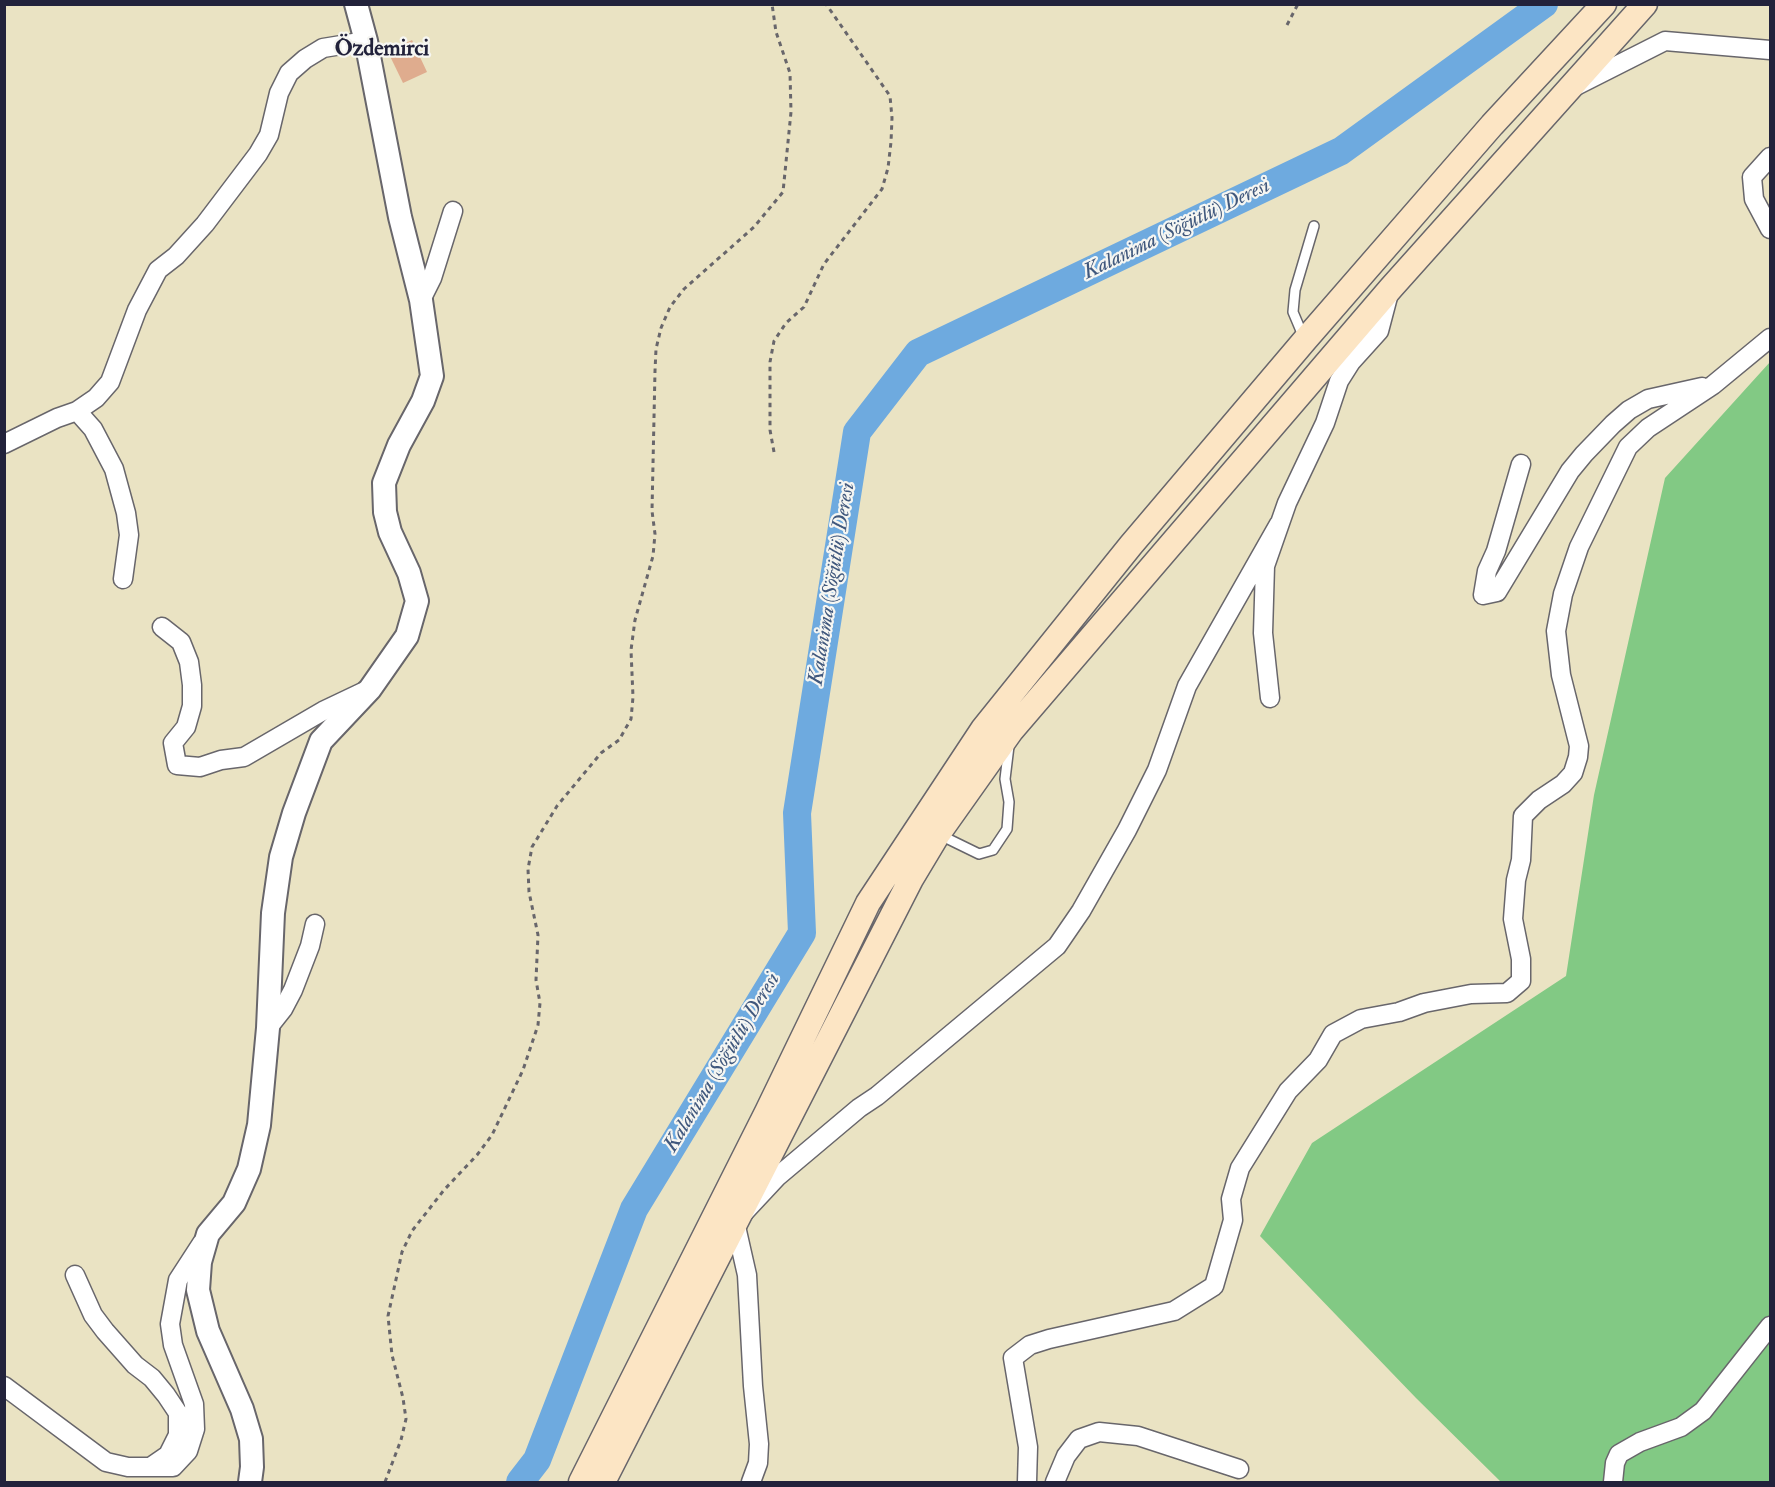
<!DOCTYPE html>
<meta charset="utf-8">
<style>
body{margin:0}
#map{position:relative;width:1775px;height:1487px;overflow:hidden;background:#eae3c3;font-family:"IM FELL Double Pica",serif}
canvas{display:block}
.frame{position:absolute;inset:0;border:6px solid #22223b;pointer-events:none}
</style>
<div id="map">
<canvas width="1775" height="1487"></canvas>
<div class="frame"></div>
</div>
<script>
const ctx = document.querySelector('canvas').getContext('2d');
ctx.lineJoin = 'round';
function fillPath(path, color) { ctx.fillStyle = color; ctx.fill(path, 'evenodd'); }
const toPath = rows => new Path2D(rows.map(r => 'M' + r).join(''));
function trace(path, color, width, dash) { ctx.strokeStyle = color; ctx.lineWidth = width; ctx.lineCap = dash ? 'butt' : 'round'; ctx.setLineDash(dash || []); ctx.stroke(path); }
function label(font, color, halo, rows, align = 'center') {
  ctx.font = font + ' "IM FELL Double Pica",serif'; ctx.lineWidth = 4.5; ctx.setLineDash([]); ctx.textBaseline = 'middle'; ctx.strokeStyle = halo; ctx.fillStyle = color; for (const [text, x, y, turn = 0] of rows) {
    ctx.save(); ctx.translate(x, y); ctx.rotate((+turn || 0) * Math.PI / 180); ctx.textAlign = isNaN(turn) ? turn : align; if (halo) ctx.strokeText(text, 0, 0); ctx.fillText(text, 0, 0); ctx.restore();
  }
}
const green = toPath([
 [1770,362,1770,1482,1501,1482,1416,1398,1260,1236,1312,1143,1566,976,1594,795,1665,478]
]);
const river = toPath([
 [520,1482,537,1460,634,1209,802,933,797,813,857,432,918,353,1341,151,1544,4]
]);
const building = toPath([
 [412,40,427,72,403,83,388,52]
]);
const path = toPath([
 [1287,25,1298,4],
 [774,452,770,430,770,362,774,341,786,323,804,307,824,264,882,189,888,168,891,142,892,118,890,96,826,4],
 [385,1482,401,1440,406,1419,403,1398,392,1355,388,1316,402,1252,412,1231,444,1190,477,1155,492,1135,523,1070,538,1025,540,1003,536,980,538,935,529,892,528,869,532,847,557,806,601,753,619,740,631,719,633,697,631,650,635,620,653,556,655,534,652,511,655,371,656,349,661,328,670,307,684,289,754,227,783,192,791,112,790,73,776,32,772,4]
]);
const service = toPath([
 [1304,338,1293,312,1295,290,1314,226],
 [938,834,979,854,993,850,1007,829,1009,802,1005,779,1009,746]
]);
const minor = toPath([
 [1576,86,1665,41,1770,50],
 [1770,157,1752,177,1754,199,1770,229],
 [421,300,432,278,453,211],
 [77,411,93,429,114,469,126,513,129,535,123,579],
 [4,444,57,418,77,411,96,398,110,382,137,310,158,270,176,256,205,224,258,154,269,135,279,93,289,73,305,59,323,48,366,41],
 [1521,464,1496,551,1487,571,1483,595,1497,592,1570,471,1584,454,1613,424,1629,410,1648,399,1702,387],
 [162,627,181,642,189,662,192,685,192,706,186,727,173,743,177,765,200,767,221,760,244,757,323,711,363,692],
 [1270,698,1263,633,1265,566,1287,503,1325,423,1339,381,1351,362,1379,331,1389,293],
 [268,1028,283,1009,293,990,310,946,315,924],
 [75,1275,93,1315,105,1331,135,1365,152,1378,166,1395,178,1413,178,1435,168,1455,152,1466],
 [4,1386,106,1462,128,1467,173,1467,188,1451,195,1429,194,1404,173,1345,170,1324,178,1280,202,1243],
 [751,1482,758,1463,759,1444,753,1386,747,1275,735,1222,777,1177,859,1108,877,1096,1057,946,1081,911,1127,830,1157,770,1187,686,1279,524],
 [1027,1482,1028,1447,1013,1358,1030,1345,1049,1339,1174,1311,1214,1286,1233,1220,1231,1199,1240,1168,1288,1091,1318,1060,1333,1034,1361,1019,1399,1012,1424,1003,1471,994,1507,993,1521,981,1521,959,1513,919,1516,880,1521,860,1523,816,1539,800,1563,784,1573,773,1578,757,1579,746,1561,675,1556,631,1563,594,1579,547,1628,447,1648,428,1713,385,1770,338],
 [1055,1482,1066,1456,1079,1439,1099,1432,1138,1436,1239,1469],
 [1613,1482,1615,1463,1619,1454,1640,1442,1681,1427,1703,1411,1770,1326]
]);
const tertiary = toPath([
 [250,1482,252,1467,251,1439,242,1409,208,1331,198,1290,200,1262,208,1234,234,1203,249,1169,259,1125,268,1028,273,913,281,857,294,813,321,741,370,689,407,636,417,601,409,573,390,532,385,512,384,483,399,445,423,401,432,376,421,300,400,217,366,41,356,4]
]);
const secondary = toPath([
 [581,1482,767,1112,868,903,983,729,1131,545,1305,340,1492,125,1604,4],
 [603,1482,911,879,938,834,1011,731,1391,288,1645,4]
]);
const waterNames = [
 ["Kalanima (Söğütlü) Deresi",1177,230,-26],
 ["Kalanima (Söğütlü) Deresi",833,584,-81],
 ["Kalanima (Söğütlü) Deresi",723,1063,-59]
];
const quarterNames = [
 ["Özdemirci",382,50]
];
fillPath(green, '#82c984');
trace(river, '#6eaadf', 28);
fillPath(building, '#dfac8e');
trace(service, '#68666b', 12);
trace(minor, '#68666b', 21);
trace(tertiary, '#68666b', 26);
trace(secondary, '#68666b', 27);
trace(path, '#68666b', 3, [4.5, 4.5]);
trace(service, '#fff', 9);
trace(minor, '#fff', 18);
trace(tertiary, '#fff', 22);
trace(secondary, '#fce5c4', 24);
label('italic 21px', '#40587d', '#f6f6f2', waterNames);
label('bold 22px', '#22223b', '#f6f6f2', quarterNames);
</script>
